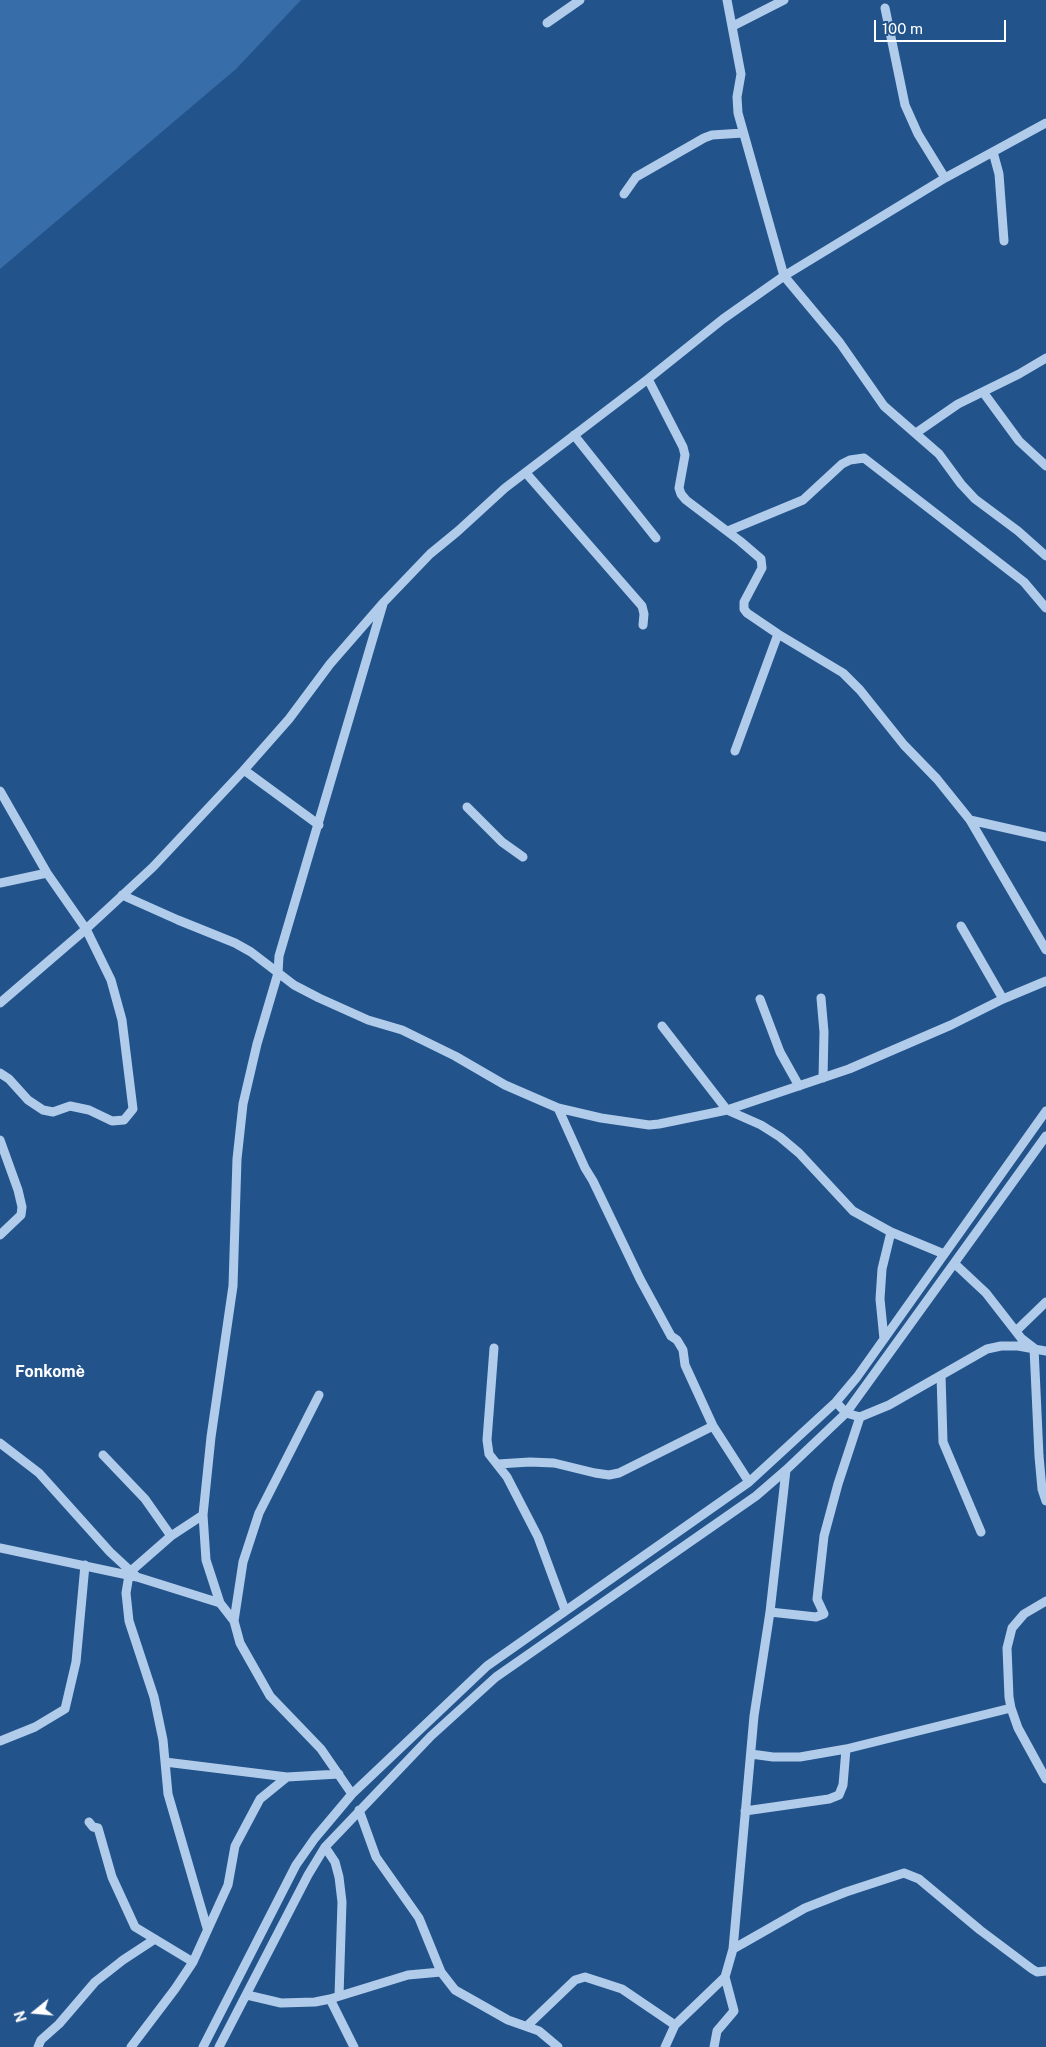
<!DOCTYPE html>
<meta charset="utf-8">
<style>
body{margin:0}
#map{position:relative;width:1046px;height:2047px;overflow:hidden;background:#23538b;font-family:"Public Sans",sans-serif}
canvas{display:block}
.north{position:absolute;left:10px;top:1987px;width:50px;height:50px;-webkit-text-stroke:4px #23538b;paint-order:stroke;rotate:253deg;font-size:14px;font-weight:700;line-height:20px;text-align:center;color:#fff}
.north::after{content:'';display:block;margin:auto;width:18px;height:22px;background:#fff;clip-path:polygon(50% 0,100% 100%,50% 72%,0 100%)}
.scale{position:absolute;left:874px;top:20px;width:132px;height:22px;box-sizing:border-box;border:2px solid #fff;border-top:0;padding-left:6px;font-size:15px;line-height:18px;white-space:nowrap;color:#fff;-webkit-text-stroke:4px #23538b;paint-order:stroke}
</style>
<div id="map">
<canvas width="1046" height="2047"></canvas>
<div class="north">N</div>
<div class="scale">100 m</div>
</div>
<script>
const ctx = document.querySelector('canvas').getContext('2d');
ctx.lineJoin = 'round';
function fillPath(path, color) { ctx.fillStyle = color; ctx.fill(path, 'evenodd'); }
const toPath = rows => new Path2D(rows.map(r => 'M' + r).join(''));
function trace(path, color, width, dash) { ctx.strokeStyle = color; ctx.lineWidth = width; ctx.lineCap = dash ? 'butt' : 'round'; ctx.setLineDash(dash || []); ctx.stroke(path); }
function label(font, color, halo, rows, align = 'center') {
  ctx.font = font + ' "Public Sans",sans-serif'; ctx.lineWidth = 4; ctx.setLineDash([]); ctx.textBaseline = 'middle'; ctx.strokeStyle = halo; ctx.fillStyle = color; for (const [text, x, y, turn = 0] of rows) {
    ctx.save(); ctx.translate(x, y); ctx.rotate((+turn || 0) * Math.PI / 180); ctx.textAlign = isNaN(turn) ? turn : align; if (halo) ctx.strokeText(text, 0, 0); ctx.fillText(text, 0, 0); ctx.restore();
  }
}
const green = toPath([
 [0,0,301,0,236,69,0,269]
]);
const minor = toPath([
 [727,0,741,74,737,97,738,113,784,276,840,343,884,406,939,454,961,484,975,499,1018,531,1046,556],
 [885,8,905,105,918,134,945,178],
 [547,23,580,0],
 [733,26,784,0],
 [993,152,999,174,1004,241],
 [624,194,636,177,704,138,712,135,743,133],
 [648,379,683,447,685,455,679,488,681,494,686,500,740,541,761,559,762,568,744,602,744,609,747,613,778,634,843,673,860,690,904,745,937,779,970,820,1046,950],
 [983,392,1019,441,1046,466],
 [916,433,958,404,1019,374,1046,358],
 [574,435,656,538],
 [526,473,642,606,644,614,643,625],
 [728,531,803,500,842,464,850,460,864,458,1024,582,1046,608],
 [735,751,778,634],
 [244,770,319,825],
 [0,791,47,873,86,929,111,980,122,1020,133,1109,124,1120,112,1121,89,1110,70,1106,53,1112,43,1110,28,1100,9,1079,0,1073],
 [467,807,502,842,523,857],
 [970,820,1046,837],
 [0,883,47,873],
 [122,895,178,920,235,943,251,952,294,985,319,998,368,1020,402,1030,455,1056,505,1085,558,1108,601,1118,649,1125,659,1124,727,1110,849,1069,951,1025,1003,999,1046,981],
 [961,926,1003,999],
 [821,998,824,1032,823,1078],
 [760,999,780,1052,799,1086],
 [0,1003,86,929,153,867,244,770,289,719,330,664,384,602,430,554,458,531,505,488,648,379,723,319,784,276,945,178,1046,123],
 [662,1026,727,1110,761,1125,780,1137,799,1153,853,1211,891,1232,944,1254],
 [558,1108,585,1168,593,1181,640,1279,671,1336,677,1340,683,1350,685,1365,713,1426,749,1482],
 [0,1140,18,1190,22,1207,21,1215,0,1235],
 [955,1264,986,1293,1021,1338,1034,1348,1039,1456,1042,1489,1046,1501],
 [1016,1331,1046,1302],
 [884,1339,880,1299,882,1269,891,1232],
 [494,1348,487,1440,489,1454,507,1477,538,1537,565,1610],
 [941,1375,943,1442,981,1532],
 [836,1402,846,1413,860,1417,889,1405,987,1349,1001,1346,1018,1346,1046,1351],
 [0,1443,39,1473,110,1552,137,1577],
 [103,1455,145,1499,171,1536],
 [498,1464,530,1462,554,1463,595,1473,609,1475,619,1473,713,1426],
 [0,1548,137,1577,220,1603],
 [131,1571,171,1536,203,1515],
 [129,1575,126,1593,129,1621,154,1697,163,1740,168,1794,207,1928],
 [1046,1601,1024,1614,1012,1628,1007,1648,1009,1697,1011,1708,1018,1728,1046,1779],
 [770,1612,816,1617,824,1614,817,1599,824,1536,838,1484,860,1417],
 [234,1621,243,1562,259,1513,319,1395],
 [0,1741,35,1727,65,1709,76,1662,85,1565],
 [751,1754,773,1757,800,1757,846,1749,1011,1708],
 [165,1762,287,1777,339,1774],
 [352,1794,321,1749,270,1696,240,1643,234,1621,220,1603,206,1560,203,1515,211,1437,233,1286,237,1159,243,1104,257,1044,278,973,279,956,383,604],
 [359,1810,376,1857,419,1918,441,1972,455,1990,508,2020,539,2031,558,2047],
 [745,1811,829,1799,839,1795,843,1785,846,1749],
 [89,1822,93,1827,98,1828,112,1877,135,1927,193,1962],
 [325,1847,335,1862,339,1877,342,1902,339,1996],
 [733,1949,805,1908,846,1892,904,1873,919,1879,980,1930,1032,1969,1037,1972,1046,1971],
 [247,1995,281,2003,315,2002,330,1999,408,1975,441,1972],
 [330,1999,354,2047],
 [528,2025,575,1980,585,1977,622,1989,675,2025],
 [38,2047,41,2040,59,2024,95,1982,123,1960,155,1939],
 [131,2047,175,1989,193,1962,228,1885,235,1846,260,1799,287,1777],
 [203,2047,296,1865,315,1838,352,1794,487,1666,749,1482,836,1402,857,1377,1046,1111],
 [219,2047,308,1875,325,1847,431,1736,496,1677,756,1496,786,1470,846,1413,1046,1136],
 [665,2047,675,2025,725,1977,733,1949,754,1716,770,1612,786,1470],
 [714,2047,717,2031,734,2011,725,1977]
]);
const quarterNames = [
 ["Fonkomè",50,1372]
];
fillPath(green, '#376da8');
trace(minor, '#b1ccea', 9);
label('bold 16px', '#fff', '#23538b', quarterNames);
</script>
